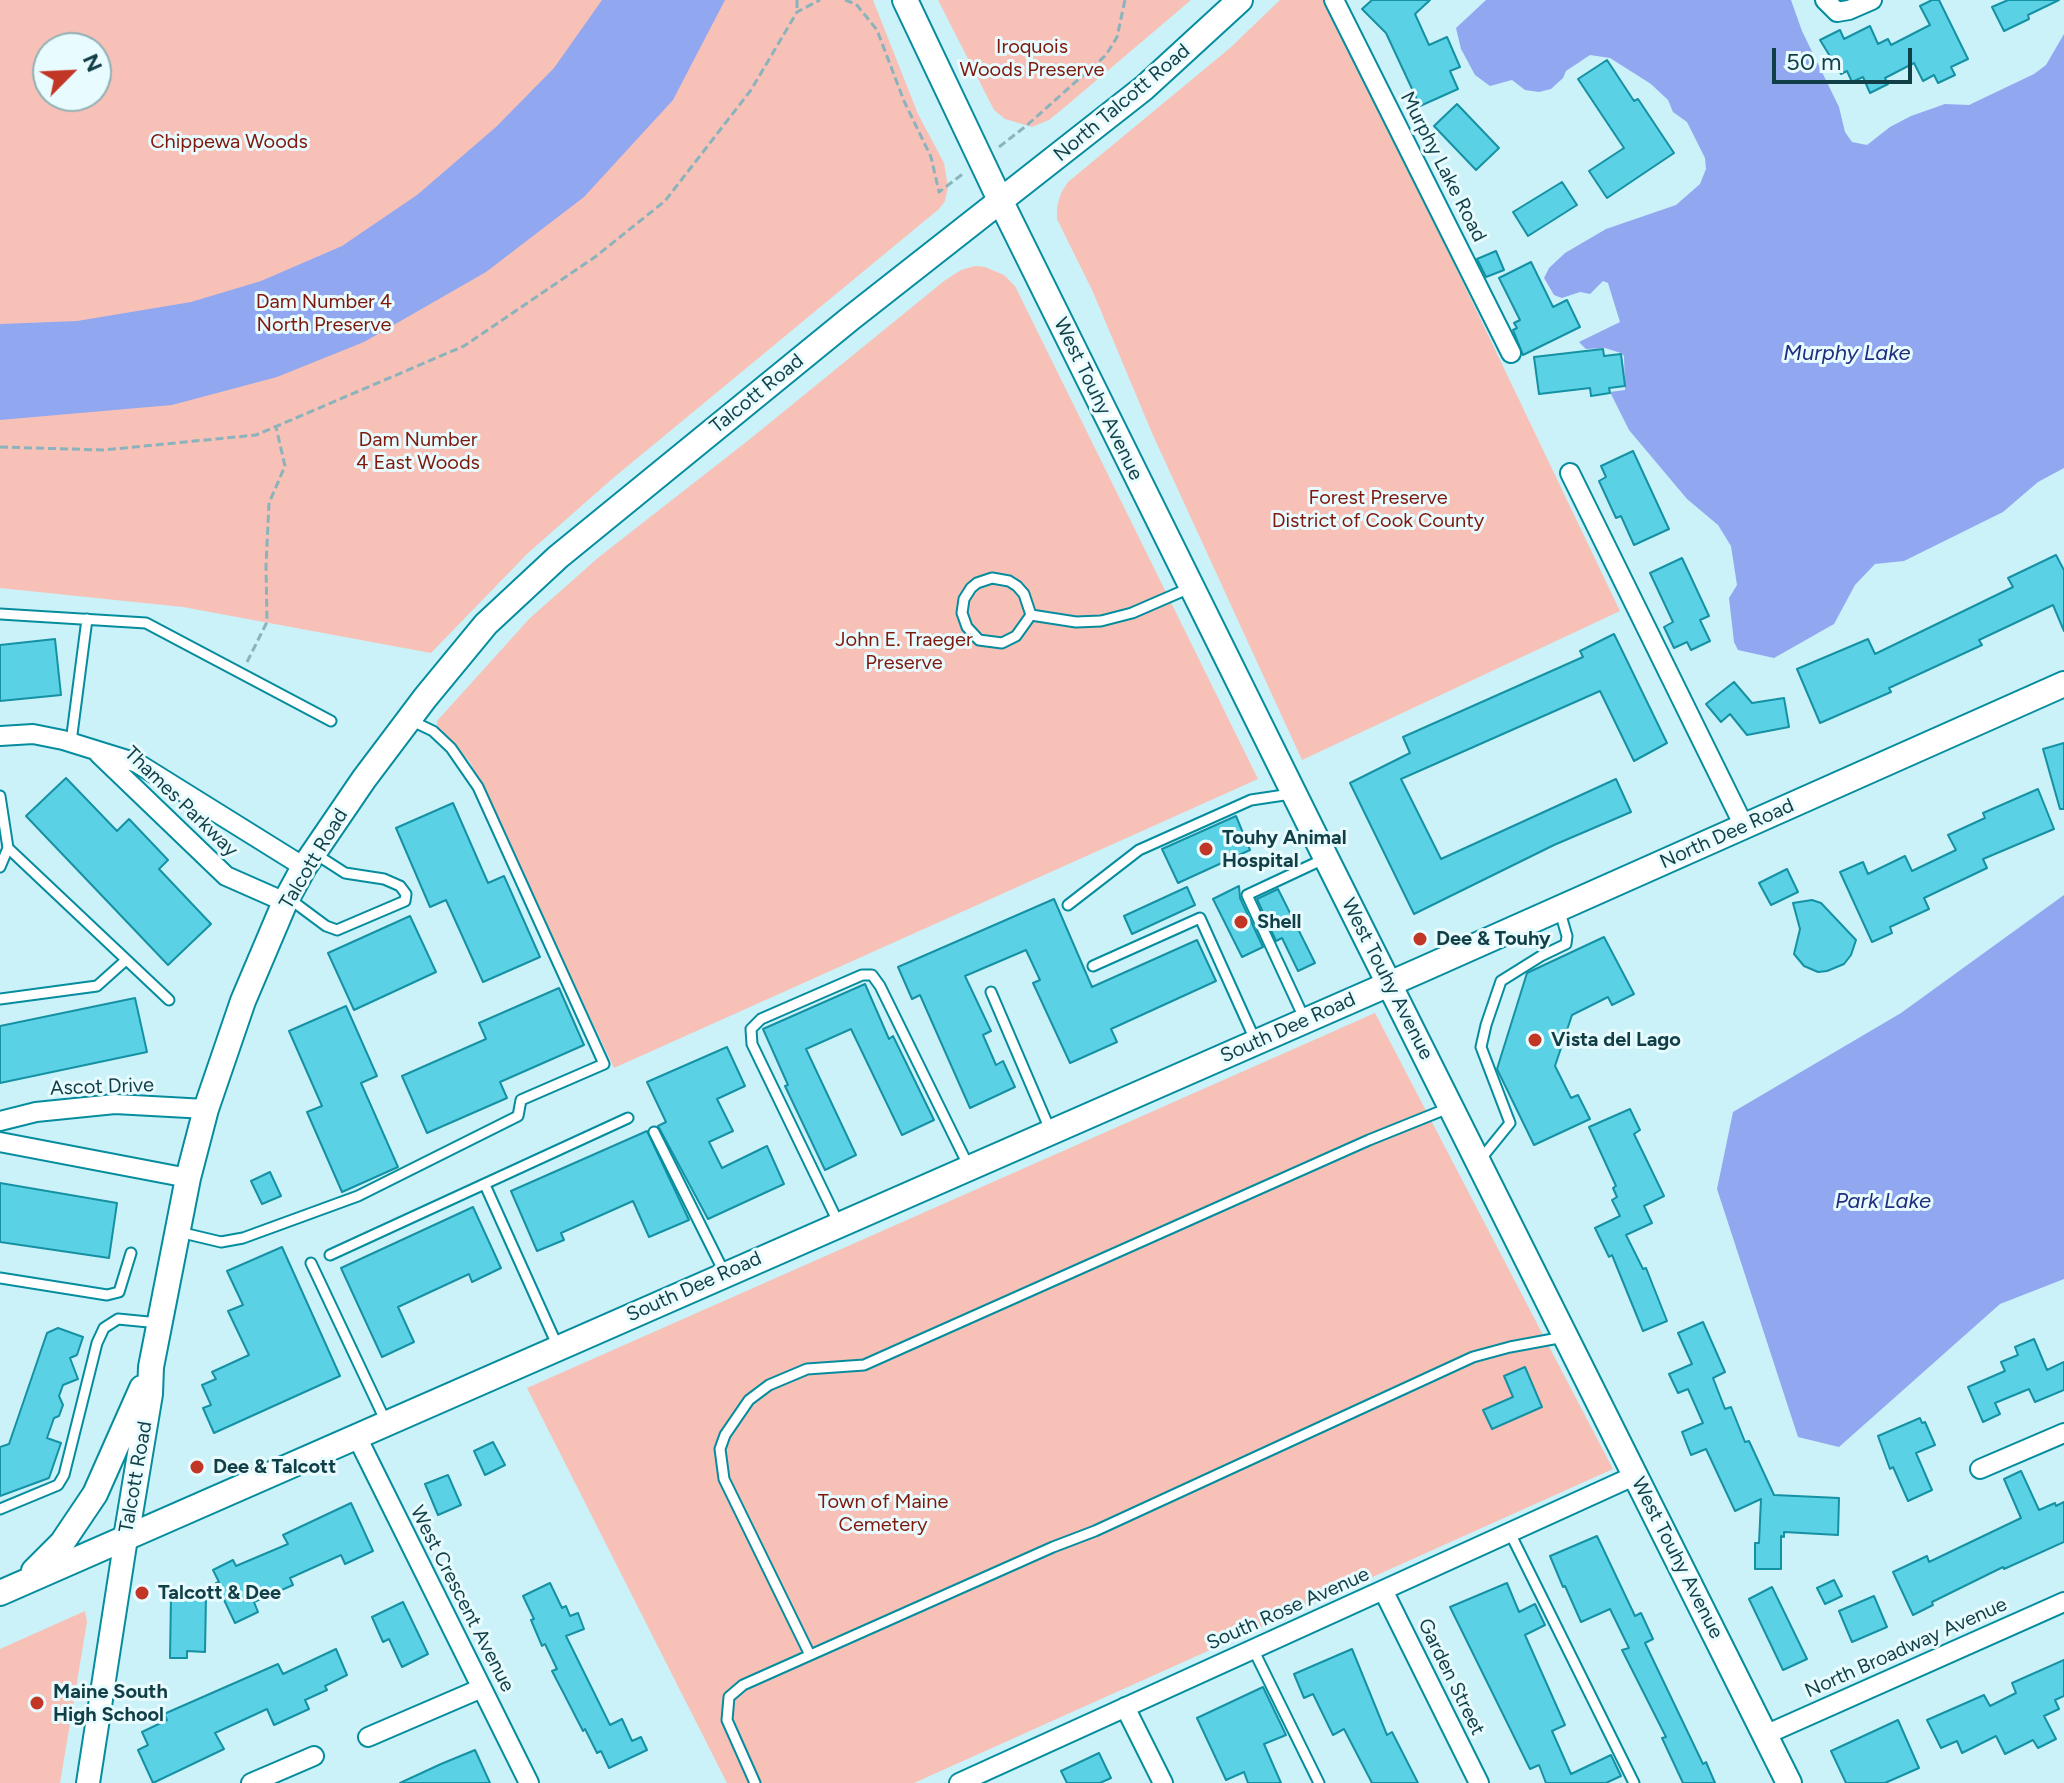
<!DOCTYPE html>
<style>
body{margin:0}
#map{position:relative;width:2064px;height:1783px;overflow:hidden;background:#cbf1f9;font-family:Figtree,sans-serif}
canvas{display:block}
.north{position:absolute;left:32px;top:32px;width:80px;height:80px;box-sizing:border-box;background:#e8fbfe;border:2px solid #92b0b5;border-radius:50%;rotate:66deg;font-size:22px;font-weight:700;line-height:32px;text-align:center;color:#113f47}
.north::after{content:'';display:block;margin:auto;width:28px;height:36px;background:#c23625;clip-path:polygon(50% 0,100% 100%,50% 72%,0 100%)}
.scale{position:absolute;left:1772px;top:48px;width:140px;height:36px;box-sizing:border-box;border:4px solid #113f47;border-top:0;padding-left:10px;font-size:24px;line-height:28px;white-space:nowrap;color:#113f47;-webkit-text-stroke:6px #e8fbfe;paint-order:stroke}
</style>
<div id="map">
<canvas width="2064" height="1783"></canvas>
<div class="north">N</div>
<div class="scale">50 m</div>
</div>
<script>
const ctx = document.querySelector('canvas').getContext('2d');
ctx.lineJoin = 'round';
function fillPath(path, color) { ctx.fillStyle = color; ctx.fill(path, 'evenodd'); }
const toPath = rows => new Path2D(rows.map(r => 'M' + r).join(''));
function trace(path, color, width, dash) { ctx.strokeStyle = color; ctx.lineWidth = width; ctx.lineCap = dash ? 'butt' : 'round'; ctx.setLineDash(dash || []); ctx.stroke(path); }
function label(font, color, halo, rows, align = 'center') {
  ctx.font = font + ' Figtree,sans-serif'; ctx.lineWidth = 6; ctx.setLineDash([]); ctx.textBaseline = 'middle'; ctx.strokeStyle = halo; ctx.fillStyle = color; for (const [text, x, y, turn = 0] of rows) {
    ctx.save(); ctx.translate(x, y); ctx.rotate((+turn || 0) * Math.PI / 180); ctx.textAlign = isNaN(turn) ? turn : align; if (halo) ctx.strokeText(text, 0, 0); ctx.fillText(text, 0, 0); ctx.restore();
  }
}
const green = toPath([
 [0,0,873,0,918,114,944,163,948,187,945,201,939,209,612,479,528,553,431,653,183,607,0,588],
 [48,48,96,48,96,96,48,96],
 [938,0,1191,0,1065,107,1049,120,1032,127,1005,119,994,110],
 [1280,0,1328,0,1620,611,1302,760,1152,433,1093,292,1057,219,1057,207,1061,193,1068,182,1230,48],
 [975,266,985,267,1004,275,1015,286,1258,779,614,1068,470,762,437,727,437,721,530,618,599,557,750,439,944,281,961,270],
 [1375,1013,1613,1469,914,1783,727,1783,527,1388],
 [85,1611,87,1622,60,1783,0,1783,0,1649]
]);
const water = toPath([
 [602,0,725,0,673,100,584,197,486,272,364,342,277,377,172,405,0,420,0,324,77,321,191,302,261,281,342,246,417,195,496,127,554,68],
 [1486,0,1791,0,1802,31,1839,107,1845,132,1852,142,1867,145,1890,127,1911,116,1945,104,1969,105,2034,74,2046,65,2064,34,2064,468,2038,482,2003,512,1904,561,1875,564,1855,585,1834,624,1774,658,1738,650,1734,642,1729,598,1737,585,1731,546,1718,525,1687,499,1629,430,1610,392,1625,390,1624,356,1621,353,1605,348,1586,349,1579,342,1620,322,1608,283,1603,281,1590,294,1580,292,1562,298,1554,295,1544,278,1549,268,1565,253,1606,229,1676,205,1700,184,1706,169,1705,158,1687,122,1673,112,1668,100,1651,84,1610,58,1590,55,1566,71,1563,78,1551,89,1539,92,1525,90,1512,80,1490,86,1475,75,1461,49,1456,28],
 [2064,895,2064,1279,2000,1304,1839,1447,1798,1437,1717,1189,1733,1112,1901,1013]
]);
const building = toPath([
 [1372,0,1430,0,1415,14,1429,45,1447,37,1460,67,1450,71,1458,89,1420,106,1386,33,1362,9,1372,0],
 [1932,0,1939,0,1968,59,1951,67,1955,75,1938,83,1934,75,1923,81,1914,63,1885,78,1888,84,1870,93,1863,77,1852,82,1847,71,1841,74,1820,40,1840,30,1844,39,1870,26,1878,44,1888,39,1891,45,1930,25,1920,6,1932,0],
 [2008,0,2059,0,2028,15,2029,19,2004,31,1992,7,2008,0],
 [1607,60,1634,101,1638,99,1674,153,1607,198,1589,171,1624,148,1578,79,1607,60],
 [1457,104,1499,148,1476,170,1434,126,1457,104],
 [1562,182,1577,205,1528,236,1513,212,1562,182],
 [1496,251,1504,270,1486,277,1477,259,1496,251],
 [1531,262,1553,307,1567,300,1580,327,1523,355,1513,330,1517,328,1514,323,1520,320,1499,278,1531,262],
 [1603,349,1604,356,1621,354,1625,386,1609,388,1610,393,1591,396,1590,388,1539,394,1534,357,1603,349],
 [1633,451,1669,529,1634,545,1621,516,1616,518,1599,481,1606,477,1601,466,1633,451],
 [2056,555,2064,570,2064,631,2053,605,1979,640,1982,645,1889,688,1891,692,1820,723,1797,669,1868,639,1875,654,2013,587,2008,578,2056,555],
 [1682,558,1709,616,1700,620,1710,641,1691,650,1687,642,1674,648,1664,627,1673,622,1650,573,1682,558],
 [1614,634,1667,743,1634,761,1600,691,1401,779,1441,859,1616,779,1631,812,1554,845,1414,914,1350,783,1410,753,1403,737,1583,657,1580,651,1614,634],
 [55,639,61,695,0,701,0,645,55,639],
 [1734,682,1752,703,1784,698,1789,727,1747,735,1730,714,1721,722,1706,704,1734,682],
 [2064,743,2064,809,2060,809,2043,749,2064,743],
 [66,778,117,831,129,819,168,860,159,869,211,924,168,965,26,816,66,778],
 [2038,789,2054,829,1983,859,1987,868,1924,898,1929,909,1890,927,1892,933,1872,942,1840,872,1863,862,1868,874,1905,856,1912,871,1956,850,1948,835,1985,818,1983,813,2038,789],
 [453,803,488,883,504,876,540,957,483,982,446,900,430,907,396,828,453,803],
 [1236,816,1250,850,1178,883,1162,849,1236,816],
 [1787,869,1798,892,1771,905,1759,883,1787,869],
 [1239,886,1240,898,1263,947,1242,957,1213,899,1239,886],
 [1187,887,1195,905,1132,934,1124,916,1187,887],
 [1278,889,1315,963,1298,971,1282,938,1276,941,1257,899,1278,889],
 [1054,899,1092,987,1197,940,1216,981,1111,1029,1117,1042,1070,1063,1033,983,1040,980,1026,950,965,976,991,1031,983,1035,996,1065,1003,1061,1015,1087,970,1108,920,995,912,999,898,967,1054,899],
 [1812,900,1821,903,1856,940,1851,955,1844,964,1827,971,1818,972,1804,966,1794,954,1800,929,1793,903,1812,900],
 [410,916,436,972,354,1010,328,953,410,916],
 [1604,937,1634,994,1612,1005,1608,997,1572,1015,1555,1066,1571,1098,1578,1095,1590,1119,1534,1145,1497,1069,1527,973,1604,937],
 [865,984,889,1039,893,1036,934,1120,902,1135,851,1029,806,1049,856,1155,825,1170,785,1086,788,1085,763,1029,865,984],
 [559,988,584,1045,500,1082,507,1098,427,1133,402,1076,486,1039,479,1023,559,988],
 [135,998,147,1052,0,1083,0,1026,135,998],
 [346,1006,377,1076,361,1083,398,1167,342,1192,307,1112,322,1106,289,1031,346,1006],
 [727,1047,745,1086,717,1099,733,1131,709,1142,722,1168,767,1146,784,1184,708,1219,658,1126,666,1122,647,1082,727,1047],
 [1630,1109,1640,1130,1634,1134,1664,1196,1644,1206,1652,1223,1626,1235,1643,1269,1646,1268,1667,1321,1643,1331,1612,1255,1609,1257,1595,1228,1620,1216,1612,1200,1617,1197,1613,1188,1616,1186,1589,1127,1630,1109],
 [647,1131,689,1220,649,1237,633,1201,561,1233,564,1240,537,1251,511,1191,647,1131],
 [270,1172,281,1196,262,1204,251,1181,270,1172],
 [0,1183,117,1203,109,1258,0,1242,0,1183],
 [473,1207,501,1268,472,1282,469,1274,398,1307,414,1342,382,1357,341,1268,473,1207],
 [282,1247,340,1376,214,1433,203,1408,211,1405,202,1385,216,1379,212,1372,249,1355,228,1311,243,1305,227,1271,282,1247],
 [1703,1322,1725,1372,1713,1378,1725,1409,1731,1407,1745,1442,1749,1441,1774,1495,1839,1498,1838,1535,1784,1532,1784,1537,1781,1536,1781,1569,1755,1569,1755,1543,1759,1543,1761,1499,1735,1511,1706,1449,1691,1455,1682,1432,1703,1423,1688,1389,1678,1393,1669,1374,1692,1364,1678,1333,1703,1322],
 [58,1328,83,1337,77,1355,70,1358,78,1379,63,1385,59,1396,63,1405,59,1416,54,1418,47,1438,61,1443,49,1478,0,1496,0,1447,9,1444,47,1333,58,1328],
 [2034,1339,2047,1370,2064,1362,2064,1390,2035,1402,2029,1389,1995,1403,2000,1414,1983,1422,1968,1387,2005,1371,2001,1362,2018,1355,2015,1347,2034,1339],
 [1525,1367,1542,1407,1492,1429,1483,1410,1513,1397,1504,1376,1525,1367],
 [1920,1418,1922,1423,1925,1422,1935,1445,1916,1453,1932,1490,1908,1501,1893,1467,1890,1469,1878,1436,1920,1418],
 [493,1442,505,1465,485,1475,474,1451,493,1442],
 [2021,1471,2039,1510,2055,1503,2056,1506,2064,1502,2064,1542,2004,1569,2003,1567,1932,1602,1933,1605,1913,1615,1893,1572,1927,1556,1929,1562,2021,1518,2004,1479,2021,1471],
 [448,1475,461,1505,438,1515,425,1484,448,1475],
 [351,1503,373,1551,345,1564,341,1555,290,1578,293,1585,254,1602,258,1612,235,1623,216,1583,219,1582,213,1570,233,1560,236,1566,288,1544,283,1535,351,1503],
 [1597,1536,1635,1616,1641,1613,1653,1639,1645,1643,1703,1764,1706,1762,1715,1783,1683,1783,1662,1738,1666,1737,1622,1650,1629,1648,1610,1609,1581,1622,1565,1586,1563,1587,1550,1556,1597,1536],
 [1834,1580,1842,1596,1825,1604,1817,1588,1834,1580],
 [550,1583,562,1608,566,1606,570,1616,578,1613,584,1629,566,1636,610,1725,622,1719,632,1741,641,1737,647,1750,609,1768,601,1751,597,1753,585,1729,583,1731,563,1692,552,1671,557,1669,545,1644,542,1646,531,1620,534,1619,523,1596,550,1583],
 [1507,1583,1519,1612,1535,1604,1545,1625,1525,1635,1565,1725,1552,1731,1571,1774,1611,1755,1621,1776,1606,1783,1546,1783,1539,1765,1530,1769,1450,1607,1507,1583],
 [1772,1587,1807,1659,1783,1670,1749,1599,1772,1587],
 [171,1596,206,1596,205,1652,187,1651,187,1658,170,1658,171,1596],
 [1874,1596,1887,1627,1852,1642,1839,1611,1874,1596],
 [403,1602,428,1654,402,1667,389,1639,383,1642,372,1617,403,1602],
 [336,1649,347,1675,325,1686,327,1690,305,1700,309,1709,274,1725,267,1709,215,1733,224,1749,153,1783,138,1750,148,1745,142,1732,167,1720,164,1714,278,1664,283,1674,336,1649],
 [1352,1649,1387,1735,1392,1732,1418,1783,1372,1783,1344,1729,1333,1735,1313,1694,1304,1698,1294,1674,1352,1649],
 [2064,1660,2064,1696,2055,1700,2059,1709,2044,1716,2056,1739,2038,1748,2033,1740,2005,1754,1996,1736,1962,1753,1957,1741,1941,1748,1927,1720,1984,1695,1990,1706,2016,1693,2012,1683,2064,1660],
 [1263,1687,1286,1735,1264,1744,1281,1783,1248,1783,1244,1772,1226,1780,1197,1718,1263,1687],
 [1898,1720,1919,1768,1885,1783,1846,1783,1831,1751,1898,1720],
 [475,1750,490,1783,400,1783,441,1764,475,1750],
 [1099,1753,1111,1778,1100,1783,1067,1783,1061,1771,1099,1753]
]);
const path = toPath([
 [797,0,797,12],
 [845,0,856,4,877,30,904,101,931,157,939,192,964,173],
 [999,147,1026,126,1106,55,1117,37,1125,0],
 [0,447,104,450,256,435,464,346,595,257,665,201,751,90,797,12,820,0],
 [247,662,267,622,266,566,269,503,285,466,276,427]
]);
const service = toPath([
 [992,578,1009,581,1017,586,1024,594,1031,615,1016,636,1002,643,979,640,967,627,962,613,964,599,971,588,977,583,992,578],
 [0,614,146,623,331,721],
 [1031,615,1076,622,1101,621,1132,613,1192,587],
 [71,742,87,619],
 [0,796,8,848,169,1000],
 [0,867,8,848],
 [287,897,326,926,337,930,405,901,406,894,400,886,384,879,345,873,314,853],
 [1068,905,1139,850,1251,800,1291,794],
 [1093,966,1200,918,1256,1042],
 [991,992,1051,1132],
 [0,999,97,986,126,960],
 [1305,1020,1247,895,1326,858],
 [654,1132,724,1272],
 [1480,1160,1510,1123,1481,1047,1486,1025,1501,981,1541,956,1566,944,1567,936,1560,912],
 [485,1185,558,1347],
 [839,1224,752,1044,751,1029,761,1019,862,975,872,975,880,986,969,1167],
 [179,1232,221,1242,243,1238,358,1196,518,1116,521,1100,604,1064,478,787,451,748,433,731,412,721],
 [330,1255,628,1118],
 [311,1263,386,1422],
 [0,1278,107,1295,119,1292,131,1253],
 [0,1509,58,1485,64,1475,97,1343,104,1328,118,1319,159,1323],
 [1510,1533,1634,1783],
 [1253,1649,1319,1783],
 [810,1655,724,1479,720,1449,725,1435,749,1400,769,1385,807,1369,864,1365,1369,1140,1451,1107],
 [755,1783,727,1720,729,1697,743,1685,1053,1547,1095,1531,1473,1357,1510,1347,1564,1337]
]);
const minor = toPath([
 [1334,0,1511,353],
 [1825,0,1837,12,1849,10,1872,0],
 [1570,473,1744,826],
 [0,736,33,734,63,740,137,763,304,867],
 [99,754,226,876,285,902],
 [0,1121,36,1112,115,1104,206,1109],
 [0,1142,188,1178],
 [356,1435,529,1783],
 [1980,1469,2064,1433],
 [1383,1590,1479,1783],
 [1125,1707,1163,1783],
 [1765,1735,2064,1602],
 [368,1737,482,1688],
 [251,1783,314,1756],
 [959,1783,1636,1475]
]);
const tertiary = toPath([
 [88,1783,126,1538]
]);
const secondary = toPath([
 [905,0,1001,202,1326,858,1789,1783],
 [126,1538,150,1394,151,1367,188,1178,206,1109,243,1001,285,902,304,867,364,779,425,698,486,624,558,557,851,318,1144,88,1240,0],
 [34,1571,62,1543,95,1494,142,1388],
 [0,1593,1421,970,2064,684]
]);
const markers = [
 [1206,849,8,"#c23625"],
 [1241,922,8,"#c23625"],
 [1420,939,8,"#c23625"],
 [1535,1040,8,"#c23625"],
 [197,1467,8,"#c23625"],
 [142,1593,8,"#c23625"],
 [37,1703,8,"#c23625"]
];
const parkNames = [
 ["Iroquois",1032,47],
 ["Woods Preserve",1032,70],
 ["Chippewa Woods",229,142],
 ["Dam Number 4",324,302],
 ["North Preserve",324,325],
 ["Dam Number",418,440],
 ["4 East Woods",418,463],
 ["Forest Preserve",1378,498],
 ["District of Cook County",1378,521],
 ["John E. Traeger",904,640],
 ["Preserve",904,663],
 ["Town of Maine",883,1502],
 ["Cemetery",883,1525]
];
const streetNames = [
 ["North Talcott Road",1122,103,-40],
 ["Murphy Lake Road",1443,167,63],
 ["Talcott Road",757,394,-39],
 ["West Touhy Avenue",1098,399,64],
 ["Thames Parkway",181,802,44],
 ["North Dee Road",1727,834,-24],
 ["Talcott Road",314,859,-59],
 ["West Touhy Avenue",1387,979,63],
 ["South Dee Road",1288,1028,-24],
 ["Ascot Drive",102,1087,-2],
 ["South Dee Road",694,1287,-24],
 ["Talcott Road",136,1477,-80],
 ["West Touhy Avenue",1677,1558,63],
 ["West Crescent Avenue",462,1599,63],
 ["South Rose Avenue",1288,1609,-24],
 ["North Broadway Avenue",1906,1648,-24],
 ["Garden Street",1451,1677,64]
];
const poiNames = [
 ["Touhy Animal",1222,838],
 ["Hospital",1222,861],
 ["Shell",1257,922],
 ["Dee & Touhy",1436,939],
 ["Vista del Lago",1551,1040],
 ["Dee & Talcott",213,1467],
 ["Talcott & Dee",158,1593],
 ["Maine South",53,1692],
 ["High School",53,1715]
];
const waterNames = [
 ["Murphy Lake",1847,354],
 ["Park Lake",1883,1202]
];
fillPath(green, '#f8c1b7');
fillPath(water, '#91a8f1');
fillPath(building, '#5bd1e5');
trace(building, '#1491a3', 2);
trace(service, '#058d9e', 13);
trace(minor, '#058d9e', 22);
trace(tertiary, '#058d9e', 26);
trace(secondary, '#058d9e', 28);
trace(path, '#8ab3bb', 3, [8, 4]);
trace(service, '#fff', 9);
trace(minor, '#fff', 18);
trace(tertiary, '#fff', 22);
trace(secondary, '#fff', 24);
for (const [x, y, r, color] of markers) { const dot = new Path2D(); dot.arc(x, y, r, 0, 2 * Math.PI); ctx.fillStyle = color; ctx.fill(dot); trace(dot, '#e8fbfe', 3); }
label('20px', '#7f190d', '#e8fbfe', parkNames);
label('20px', '#113f47', '#e8fbfe', streetNames);
label('bold 20px', '#113f47', '#e8fbfe', poiNames, 'left');
label('italic 22px', '#212d7f', '#e8fbfe', waterNames);
</script>
